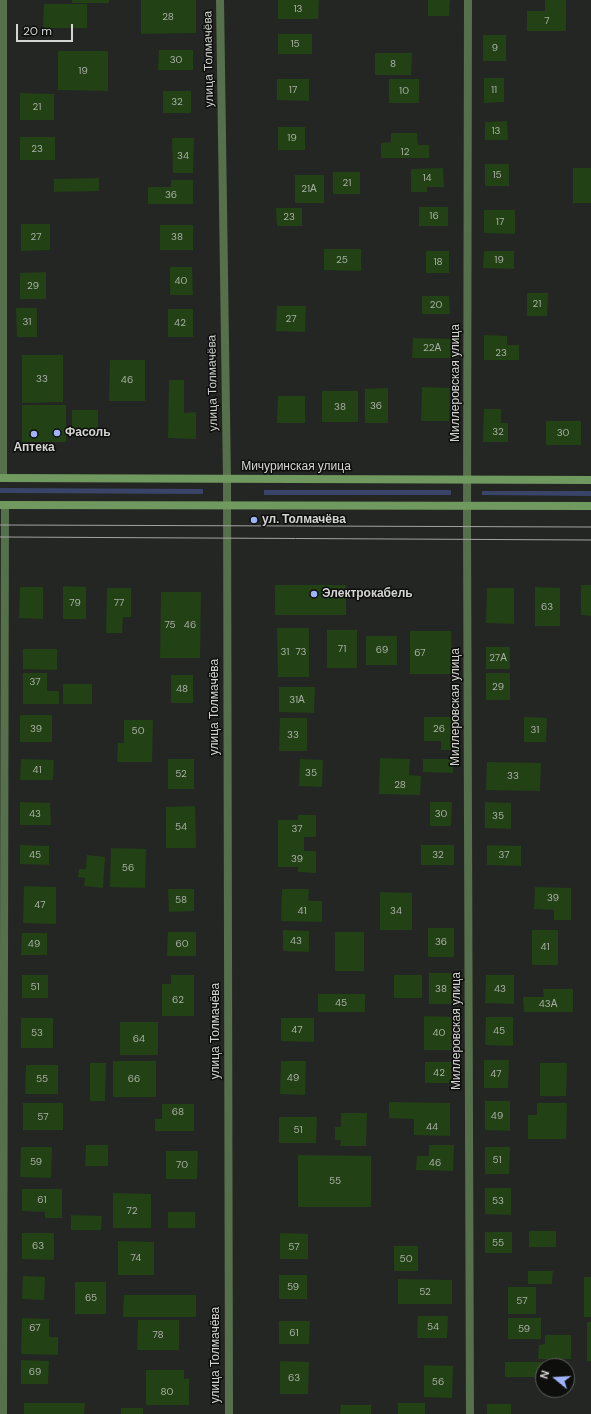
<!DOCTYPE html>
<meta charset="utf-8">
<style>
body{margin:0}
#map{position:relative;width:591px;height:1414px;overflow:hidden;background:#242623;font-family:"DM Sans",sans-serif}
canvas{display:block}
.north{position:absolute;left:535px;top:1358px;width:40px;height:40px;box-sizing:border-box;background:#0e0f0d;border:1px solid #5d5e5c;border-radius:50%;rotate:288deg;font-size:11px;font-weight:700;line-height:16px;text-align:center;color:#d4d5d3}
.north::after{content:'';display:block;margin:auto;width:14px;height:18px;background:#a0b3fd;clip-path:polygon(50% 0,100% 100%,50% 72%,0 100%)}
.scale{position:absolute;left:16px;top:24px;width:57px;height:18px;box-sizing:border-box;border:2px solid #d4d5d3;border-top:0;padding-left:5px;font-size:12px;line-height:14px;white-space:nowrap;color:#d4d5d3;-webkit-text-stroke:3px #0e0f0d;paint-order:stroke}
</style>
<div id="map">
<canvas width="591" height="1414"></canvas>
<div class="north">N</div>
<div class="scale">20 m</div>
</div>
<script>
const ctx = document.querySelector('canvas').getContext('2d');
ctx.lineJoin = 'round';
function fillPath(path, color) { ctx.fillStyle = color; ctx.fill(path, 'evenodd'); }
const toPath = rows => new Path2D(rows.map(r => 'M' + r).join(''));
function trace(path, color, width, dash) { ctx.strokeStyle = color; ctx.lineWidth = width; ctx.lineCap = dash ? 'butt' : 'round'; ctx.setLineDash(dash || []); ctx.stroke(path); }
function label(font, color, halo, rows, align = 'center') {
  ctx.font = font + ' "DM Sans",sans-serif'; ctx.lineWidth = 3; ctx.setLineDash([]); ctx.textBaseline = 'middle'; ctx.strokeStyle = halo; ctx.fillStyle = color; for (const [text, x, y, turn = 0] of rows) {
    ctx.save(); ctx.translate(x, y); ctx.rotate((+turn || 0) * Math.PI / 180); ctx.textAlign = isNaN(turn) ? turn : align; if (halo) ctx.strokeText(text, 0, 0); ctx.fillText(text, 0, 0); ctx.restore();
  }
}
const green = toPath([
 [0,488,203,489,203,494,0,493],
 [264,490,451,490,451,495,264,495],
 [482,491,591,491,591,496,482,495]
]);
const building = toPath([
 [72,0,109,0,109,3,72,3],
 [141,0,196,0,196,33,141,34],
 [278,0,319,0,318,19,278,19],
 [428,0,450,0,449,16,428,16],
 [545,0,566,0,566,31,527,31,527,11,545,11],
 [44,4,87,4,87,28,43,28],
 [278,34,312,34,312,54,278,54],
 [483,35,506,35,506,61,483,61],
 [159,50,193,50,193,70,158,70],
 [58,51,108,51,108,91,58,90],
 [375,53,412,53,411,75,375,75],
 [484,78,504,78,504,102,484,103],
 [277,79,309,79,309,101,277,100],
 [389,79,419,79,419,103,389,103],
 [163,91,191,91,191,113,163,113],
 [20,93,54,94,54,120,20,120],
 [507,121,508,140,485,140,485,122],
 [278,127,305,127,305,150,278,150],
 [391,133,417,133,418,145,429,145,429,158,381,158,381,143,391,142],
 [20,137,55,137,55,160,20,160],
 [172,138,194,138,193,173,173,173],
 [485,164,509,164,509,186,485,186],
 [443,168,444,187,427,187,427,192,411,192,411,169],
 [573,168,591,168,591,203,573,203],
 [333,172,360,172,360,194,333,194],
 [295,175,324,175,324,203,295,203],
 [99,178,99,191,54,192,54,179],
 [171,180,193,180,193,204,148,204,148,187,171,187],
 [419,207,448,207,448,226,419,226],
 [276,208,302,208,302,226,277,226],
 [484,210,515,210,515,234,484,233],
 [21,224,50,224,50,250,21,251],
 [160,225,193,225,193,250,160,250],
 [324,249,361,249,361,271,324,270],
 [426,251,449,251,449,273,426,273],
 [484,251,514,251,514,269,483,268],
 [170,267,192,267,193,295,170,295],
 [46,272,46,299,20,299,20,273],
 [527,293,548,293,547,316,527,316],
 [422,296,449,296,450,314,422,314],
 [277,306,306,306,305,332,276,331],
 [16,308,37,308,37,337,17,337],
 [168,309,193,309,193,337,168,337],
 [484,335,507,336,507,345,519,345,519,360,484,360],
 [413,338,451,339,451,358,412,358],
 [22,355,63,355,63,402,22,403],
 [110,360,145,360,145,401,109,401],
 [169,380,184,380,184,413,196,412,196,439,168,438],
 [422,387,450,388,449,421,421,421],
 [388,388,388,423,365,423,365,389],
 [322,391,358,391,358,422,322,422],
 [278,396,305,396,305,423,277,423],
 [22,405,66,405,66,442,22,442],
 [484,409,501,409,501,423,508,423,508,442,483,442],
 [72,410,98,410,98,435,72,435],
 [546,421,581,421,581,445,546,445],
 [275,585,346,585,346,615,275,615],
 [581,585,591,585,591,616,581,615],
 [63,586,86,587,86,619,63,619],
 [20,587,43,587,43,619,19,618],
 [535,587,560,588,560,626,535,626],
 [107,588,131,588,131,617,123,617,122,633,106,633],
 [487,588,514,588,514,624,486,623],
 [161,592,201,592,200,658,160,658],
 [277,628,309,628,309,677,278,677],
 [327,630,357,630,357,668,327,668],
 [410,631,451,631,452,674,410,674],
 [366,636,397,636,397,665,366,665],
 [486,647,510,647,510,669,486,669],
 [23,649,57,649,57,670,23,669],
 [23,673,47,673,47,691,59,691,59,704,23,704],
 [486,673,510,673,510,700,486,700],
 [171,675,193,675,193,703,171,703],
 [63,684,92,684,92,704,63,704],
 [279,687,315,687,314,713,279,712],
 [20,715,52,715,52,742,20,742],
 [424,717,455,717,454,750,441,750,441,741,424,741],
 [524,717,547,718,546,742,524,742],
 [280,718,307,718,307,751,279,751],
 [124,720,153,720,152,762,117,762,118,743,124,743],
 [380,758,410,759,409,775,421,776,420,795,379,794],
 [21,759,54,760,53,780,20,780],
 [168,759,194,759,194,789,168,789],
 [300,759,323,760,322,787,299,786],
 [423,759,453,759,453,773,423,772],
 [487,762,541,763,540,791,486,790],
 [20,802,50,803,51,825,20,825],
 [430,802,452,802,451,826,430,826],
 [485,802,511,803,511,829,485,828],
 [195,806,196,848,166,848,166,807],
 [298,815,316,815,316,837,304,837,304,851,316,851,316,873,298,872,298,867,278,867,278,820,298,820],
 [20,845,49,846,49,865,20,864],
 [421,845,454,845,454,865,421,865],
 [487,845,521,846,521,866,487,865],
 [111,848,146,849,145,888,110,887],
 [87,855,105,857,103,888,84,886,85,878,78,877,79,869,86,869],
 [24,886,56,887,56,924,23,923],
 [535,887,571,888,571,920,554,920,554,910,534,909],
 [168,889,194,889,194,911,169,912],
 [282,889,309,889,308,901,322,901,322,922,281,921],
 [380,892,412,893,412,930,380,930],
 [428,928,454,928,454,957,428,957],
 [283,930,309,931,309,952,283,951],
 [532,930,558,930,558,965,532,965],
 [168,932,196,932,196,956,167,956],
 [335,932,364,932,364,971,335,971],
 [22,933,47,933,47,955,21,955],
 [429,973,453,973,453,1004,429,1004],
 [22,975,48,975,48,998,22,998],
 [171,975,194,975,194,1016,162,1016,162,984,171,984],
 [394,975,422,975,422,998,394,998],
 [486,975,514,975,514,1004,485,1003],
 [543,989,573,989,573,1012,524,1012,523,997,544,997],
 [318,994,365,994,365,1012,318,1012],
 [424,1016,454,1017,453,1050,424,1050],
 [486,1017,513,1017,513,1046,485,1045],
 [21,1018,53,1018,53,1048,21,1048],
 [281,1018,314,1018,314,1042,281,1041],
 [120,1022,158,1022,158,1055,120,1055],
 [484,1060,509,1060,508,1088,484,1088],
 [113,1061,156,1061,156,1097,113,1097],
 [281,1061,306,1061,305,1095,280,1094],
 [425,1062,453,1062,453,1083,425,1083],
 [90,1063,106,1063,105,1101,90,1101],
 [540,1063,567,1063,566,1096,540,1096],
 [26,1065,58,1065,58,1094,25,1094],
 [485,1101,510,1101,510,1131,485,1130],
 [389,1102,450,1103,450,1136,414,1135,414,1119,389,1118],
 [23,1103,63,1103,63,1130,23,1130],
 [537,1103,567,1103,566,1139,528,1139,528,1115,537,1115],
 [162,1104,194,1104,194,1131,155,1131,155,1119,162,1119],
 [341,1113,367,1113,366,1146,340,1146,341,1140,335,1140,335,1127,341,1127],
 [279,1117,317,1117,316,1143,279,1143],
 [86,1145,108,1145,108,1166,85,1166],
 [429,1145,454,1145,453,1171,416,1170,417,1156,429,1156],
 [21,1147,52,1147,51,1178,20,1177],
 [485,1147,510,1147,509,1174,485,1174],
 [166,1151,198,1151,197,1179,166,1179],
 [298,1155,371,1156,371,1207,298,1207],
 [485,1188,511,1188,511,1215,485,1214],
 [22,1189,62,1189,62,1218,45,1218,45,1212,22,1211],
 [113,1193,151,1194,151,1228,113,1228],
 [168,1212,195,1212,195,1228,168,1228],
 [71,1215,102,1216,101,1230,71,1230],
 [529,1231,556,1231,556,1247,529,1247],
 [485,1232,512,1232,512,1253,485,1253],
 [22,1233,54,1233,54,1260,22,1259],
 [280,1233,308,1234,308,1259,280,1259],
 [118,1241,154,1242,154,1275,118,1275],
 [394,1246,418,1246,418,1271,394,1271],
 [528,1271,553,1271,552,1284,528,1284],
 [279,1275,307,1275,307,1299,279,1299],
 [23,1276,45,1277,44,1300,22,1299],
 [584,1277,591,1277,591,1317,584,1317],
 [398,1279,452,1280,452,1304,398,1304],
 [75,1282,106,1282,106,1314,75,1314],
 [508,1287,536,1287,536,1314,508,1314],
 [124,1295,196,1295,196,1317,123,1317],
 [418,1316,448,1316,447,1338,417,1338],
 [22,1318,49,1319,49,1337,58,1337,58,1355,21,1354],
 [508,1318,541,1318,541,1339,508,1339],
 [138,1320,179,1320,179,1350,137,1350],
 [279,1321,310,1321,309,1344,279,1344],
 [587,1322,591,1322,591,1361,587,1361],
 [545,1335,571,1335,571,1359,538,1359,539,1345,545,1344],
 [21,1360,49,1361,48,1384,21,1384],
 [280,1361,309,1362,308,1394,280,1394],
 [505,1362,544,1362,543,1377,505,1377],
 [424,1365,453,1366,452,1398,424,1397],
 [146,1370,184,1370,184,1379,189,1378,189,1405,146,1405],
 [24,1403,85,1403,84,1414,24,1414],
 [398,1403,425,1403,425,1414,398,1414],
 [487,1404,511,1404,511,1414,487,1414],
 [341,1405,371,1405,371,1414,340,1414],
 [121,1408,143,1408,143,1414,121,1414]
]);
const minor = toPath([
 [220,0,227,479],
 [468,0,467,527,470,1414],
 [3,478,3,0],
 [3,1414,5,505]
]);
const tertiary = toPath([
 [227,479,229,1414]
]);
const secondary = toPath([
 [0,478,591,480],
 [0,505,591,506]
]);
const tram = toPath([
 [0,525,591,527],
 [0,537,591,540]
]);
const markers = [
 [57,433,4,"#a0b3fd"],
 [34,434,4,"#a0b3fd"],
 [254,520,4,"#a0b3fd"],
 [314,594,4,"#a0b3fd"]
];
const numberNames = [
 ["13",298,9],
 ["28",168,17],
 ["7",547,21],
 ["15",295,44],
 ["9",495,48],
 ["30",176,60],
 ["8",393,64],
 ["19",83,71],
 ["17",293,90],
 ["11",494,90],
 ["10",404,91],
 ["32",177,102],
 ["21",37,107],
 ["13",496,131],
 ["19",292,138],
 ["23",37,149],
 ["12",405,152],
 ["34",183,156],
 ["15",497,175],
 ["14",427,178],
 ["21",347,183],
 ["21А",309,189],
 ["36",171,195],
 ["16",434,216],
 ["23",289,217],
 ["17",500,222],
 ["27",36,237],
 ["38",177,237],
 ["25",342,260],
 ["19",499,260],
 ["18",438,262],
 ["40",181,281],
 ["29",33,286],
 ["21",537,304],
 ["20",436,305],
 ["27",291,319],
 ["31",27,322],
 ["42",180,323],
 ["22А",432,348],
 ["23",501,353],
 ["33",42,379],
 ["46",127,380],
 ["36",376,406],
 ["38",340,407],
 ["32",498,432],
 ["30",563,433],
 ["79",75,603],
 ["77",119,603],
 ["63",547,607],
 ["75",170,625],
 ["46",190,625],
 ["71",342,649],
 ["69",382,650],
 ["31",285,652],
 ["73",301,652],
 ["67",420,653],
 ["27А",498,658],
 ["37",35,682],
 ["29",498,687],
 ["48",182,689],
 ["31А",297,700],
 ["39",36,729],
 ["26",439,729],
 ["31",535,730],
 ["50",138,731],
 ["33",293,735],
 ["41",37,770],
 ["35",311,773],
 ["52",181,774],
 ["33",513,776],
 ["28",400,785],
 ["43",35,814],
 ["30",441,814],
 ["35",498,816],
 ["54",181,827],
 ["37",297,829],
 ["45",35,855],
 ["32",438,855],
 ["37",504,855],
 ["39",297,859],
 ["56",128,868],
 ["39",553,898],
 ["58",181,900],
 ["47",40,905],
 ["41",302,911],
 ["34",396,911],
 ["43",296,941],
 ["36",441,942],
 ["49",34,944],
 ["60",182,944],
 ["41",545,947],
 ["51",35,987],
 ["38",441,989],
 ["43",500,989],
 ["62",178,1000],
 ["45",341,1003],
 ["43А",548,1004],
 ["47",297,1030],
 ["45",499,1031],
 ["53",37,1033],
 ["40",439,1033],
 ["64",139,1039],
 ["42",439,1073],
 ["47",496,1074],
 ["49",293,1078],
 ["55",42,1079],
 ["66",134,1079],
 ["68",178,1112],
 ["49",497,1116],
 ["57",43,1117],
 ["44",432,1127],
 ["51",298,1130],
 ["51",497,1160],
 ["59",36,1162],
 ["46",435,1163],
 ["70",182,1165],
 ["55",335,1181],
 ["61",42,1200],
 ["53",498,1201],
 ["72",132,1211],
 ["55",498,1243],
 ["63",38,1246],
 ["57",294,1247],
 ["74",136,1258],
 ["50",406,1259],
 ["59",293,1287],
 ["52",425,1292],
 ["65",91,1298],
 ["57",522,1301],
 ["54",433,1327],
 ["67",35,1328],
 ["59",524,1329],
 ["61",294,1333],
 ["78",158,1335],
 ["69",35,1372],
 ["63",294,1378],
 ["56",438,1382],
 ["80",167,1392]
];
const streetNames = [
 ["улица Толмачёва",209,59,-91],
 ["улица Толмачёва",213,383,-91],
 ["Миллеровская улица",456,383,-90],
 ["Мичуринская улица",296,467],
 ["улица Толмачёва",215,707,-90],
 ["Миллеровская улица",456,707,-90],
 ["улица Толмачёва",216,1031,-90],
 ["Миллеровская улица",457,1031,-90],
 ["улица Толмачёва",216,1355,-90]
];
const poiNames = [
 ["Фасоль",65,433],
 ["Аптека",34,448,"center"],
 ["ул. Толмачёва",262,520],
 ["Электрокабель",322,594]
];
fillPath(green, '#3a4469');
fillPath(building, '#224115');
trace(minor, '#56704c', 8);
trace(tertiary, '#56704c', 8);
trace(secondary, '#70995f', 8);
trace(tram, '#a2a3a1', 1);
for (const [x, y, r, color] of markers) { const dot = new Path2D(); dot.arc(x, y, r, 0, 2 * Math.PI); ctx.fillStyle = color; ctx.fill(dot); trace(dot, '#0e0f0d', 1.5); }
label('10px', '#a8b0a4', null, numberNames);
label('12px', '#d4d5d3', '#0e0f0d', streetNames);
label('bold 12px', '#d4d5d3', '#0e0f0d', poiNames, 'left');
</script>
